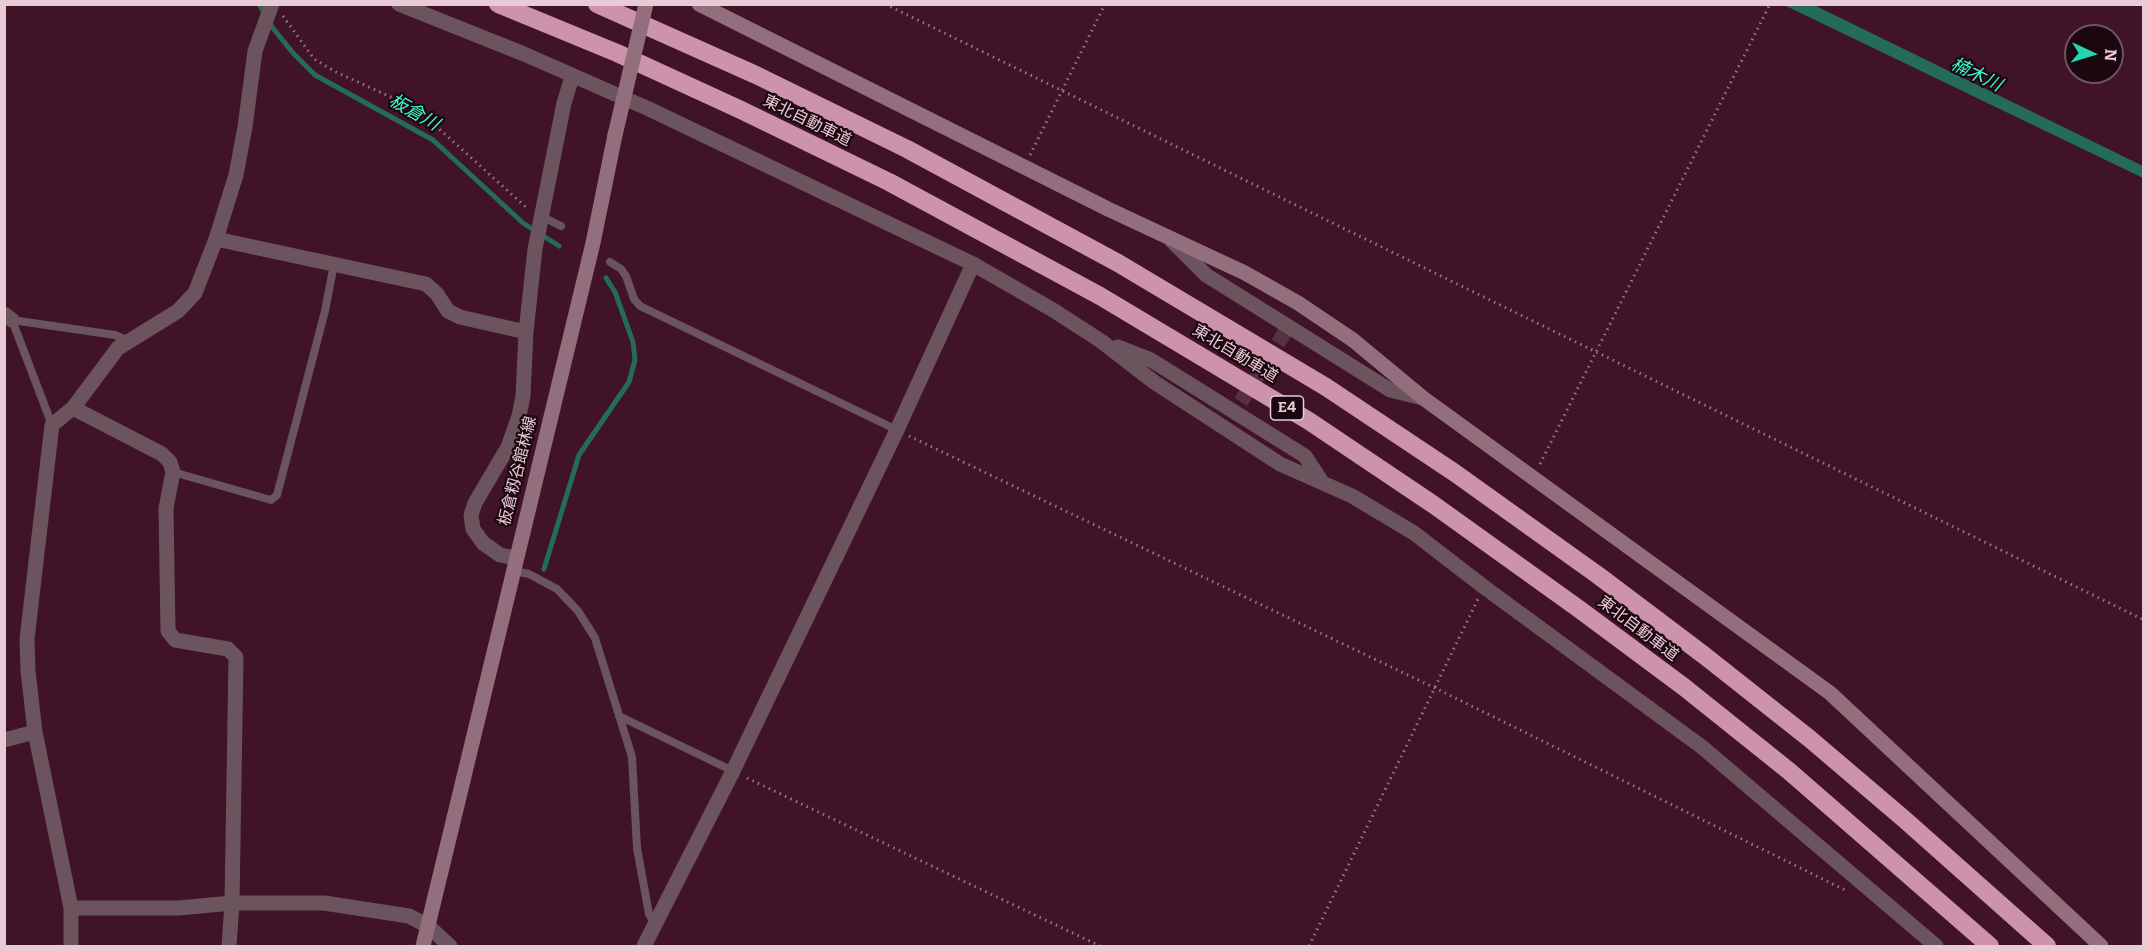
<!DOCTYPE html>
<meta charset="utf-8">
<style>
body{margin:0}
#map{position:relative;width:2148px;height:951px;overflow:hidden;background:#401329;font-family:Bitter,serif}
canvas{display:block}
.frame{position:absolute;inset:0;border:6px solid #e9cbd6;pointer-events:none}
.north{position:absolute;left:2064px;top:24px;width:60px;height:60px;box-sizing:border-box;background:#1b0710;border:2px solid #6d555f;border-radius:50%;rotate:94deg;font-size:16px;font-weight:700;line-height:24px;text-align:center;color:#e9cbd6}
.north::after{content:'';display:block;margin:auto;width:21px;height:27px;background:#24d5ae;clip-path:polygon(50% 0,100% 100%,50% 72%,0 100%)}
</style>
<div id="map">
<canvas width="2148" height="951"></canvas>
<div class="frame"></div>
<div class="north">N</div>
</div>
<script>
const ctx = document.querySelector('canvas').getContext('2d');
ctx.lineJoin = 'round';
function fillPath(path, color) { ctx.fillStyle = color; ctx.fill(path, 'evenodd'); }
const toPath = rows => new Path2D(rows.map(r => 'M' + r).join(''));
function trace(path, color, width, dash) { ctx.strokeStyle = color; ctx.lineWidth = width; ctx.lineCap = dash ? 'butt' : 'round'; ctx.setLineDash(dash || []); ctx.stroke(path); }
function label(font, color, halo, rows, align = 'center') {
  ctx.font = font + ' Bitter,"Noto Sans JP",serif'; ctx.lineWidth = 4.5; ctx.setLineDash([]); ctx.textBaseline = 'middle'; ctx.strokeStyle = halo; ctx.fillStyle = color; for (const [text, x, y, turn = 0] of rows) {
    ctx.save(); ctx.translate(x, y); ctx.rotate((+turn || 0) * Math.PI / 180); ctx.textAlign = isNaN(turn) ? turn : align; if (halo) ctx.strokeText(text, 0, 0); ctx.fillText(text, 0, 0); ctx.restore();
  }
}
const water = toPath([
 [1784,5,1814,5,2143,166,2143,178]
]);
const stream = toPath([
 [259,4,272,27,293,53,315,75,433,140,523,223,559,246],
 [544,569,579,455,629,382,635,360,633,342,615,292,606,278]
]);
const streetTunnel = toPath([
 [1241,402,1289,326]
]);
const path = toPath([
 [885,4,2144,620],
 [283,16,314,59,336,72,417,109,528,209],
 [1030,155,1105,4],
 [909,436,1435,688,1845,890],
 [1540,464,1770,4],
 [747,778,1100,946],
 [1309,946,1478,599]
]);
const lane = toPath([
 [543,217,561,226],
 [610,262,621,269,626,276,634,299,640,306,897,430],
 [52,425,12,320,115,335,129,341],
 [173,472,271,500,277,495,325,311,334,264],
 [513,571,529,574,557,589,578,611,595,638,632,757,637,848,649,914,655,924],
 [619,716,733,771]
]);
const street = toPath([
 [399,4,524,54,649,109,973,264,1053,310,1101,341,1154,382,1280,464,1352,496,1414,533,1484,587,1702,747,1936,946],
 [216,239,426,284,437,294,448,311,460,317,526,332],
 [1171,240,1206,275,1390,390,1423,398],
 [4,314,12,320],
 [1118,347,1151,360,1305,456,1322,482],
 [73,408,162,454,170,462,173,472,166,508,168,631,175,640,228,649,236,657,232,903,229,946],
 [516,558,500,555,483,543,473,529,471,515,475,503,508,447,519,416,523,396,526,332,535,249,564,103,572,77],
 [4,740,35,732],
 [71,908,179,908,232,903,324,903,409,916,428,926,450,946],
 [71,946,71,908,35,732,28,671,27,639,52,425,73,408,118,348,178,311,195,293,216,239,236,175,245,127,255,51,272,4],
 [644,946,733,771,897,430,973,264]
]);
const secondary = toPath([
 [699,4,1110,210,1245,273,1298,303,1353,340,1423,398,1830,693,2101,946],
 [423,946,593,243,615,135]
]);
const highway = toPath([
 [498,4,617,53,741,110,889,182,1100,296,1309,421,1434,505,1579,609,1684,687,1789,771,1990,946],
 [597,4,756,75,907,149,1118,263,1326,387,1455,473,1599,576,1705,656,1810,739,1904,819,2047,946]
]);
const secondaryBridge = toPath([
 [615,135,646,4]
]);
const shields = [
 [1287,408,33]
];
const shieldNames = [
 ["E4",1287,408]
];
const streetNames = [
 ["東北自動車道",807,121,26],
 ["東北自動車道",1235,354,31],
 ["板倉籾谷館林線",518,471,-76],
 ["東北自動車道",1638,629,37]
];
const waterNames = [
 ["楠木川",1976,75,26],
 ["板倉川",414,113,30]
];
fillPath(water, '#246b59');
trace(stream, '#246b59', 5);
trace(streetTunnel, '#592f43', 15, [15, 8]);
trace(path, '#9a7585', 3, [1.5, 4.5]);
trace(lane, '#6b545d', 8);
trace(street, '#6b545d', 15);
trace(secondary, '#936e7c', 15);
trace(highway, '#cc93aa', 18);
trace(secondaryBridge, '#936e7c', 15);
for (const [x, y, w] of shields) { const box = new Path2D(); box.roundRect(x - w / 2, y - 12, w, 24, 4.5); ctx.fillStyle = '#1b0710'; ctx.fill(box); trace(box, '#e9cbd6', 1.5); }
label('bold 15px', '#e9cbd6', null, shieldNames);
label('16px', '#e9cbd6', '#1b0710', streetNames);
label('italic 18px', '#3efacf', '#1b0710', waterNames);
</script>
